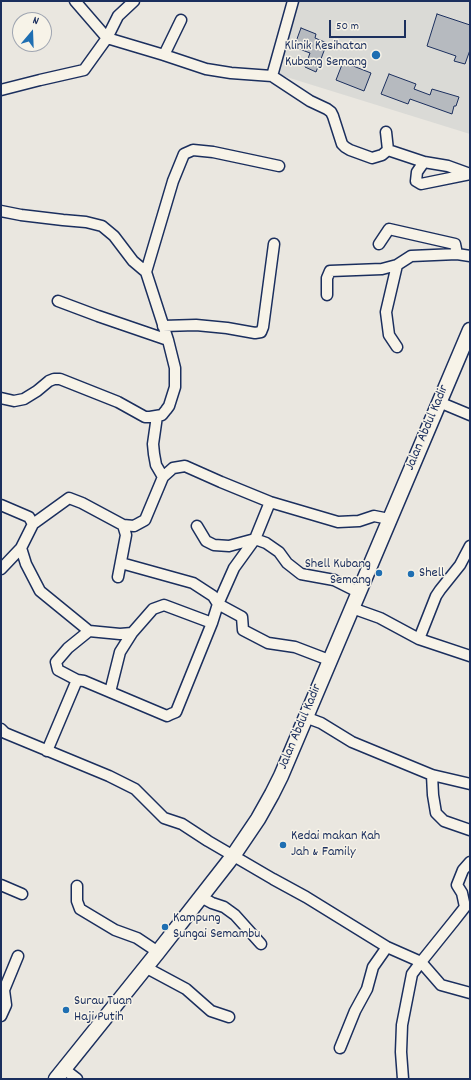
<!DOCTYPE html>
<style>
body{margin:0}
#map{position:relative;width:471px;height:1080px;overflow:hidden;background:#eae7e0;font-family:Dekko,sans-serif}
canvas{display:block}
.frame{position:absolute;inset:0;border:2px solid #1b2f5e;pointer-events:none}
.north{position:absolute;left:12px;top:12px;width:40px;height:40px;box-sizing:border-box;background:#f7f3e8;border:1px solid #9fa5b1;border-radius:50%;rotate:19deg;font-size:11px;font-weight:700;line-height:16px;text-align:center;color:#1b2f5e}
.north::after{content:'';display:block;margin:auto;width:14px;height:18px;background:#1f6fb2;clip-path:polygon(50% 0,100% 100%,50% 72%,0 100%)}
.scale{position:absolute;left:329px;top:20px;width:77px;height:18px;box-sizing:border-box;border:2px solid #1b2f5e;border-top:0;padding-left:5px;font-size:12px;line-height:14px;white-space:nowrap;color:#1b2f5e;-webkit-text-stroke:3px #f7f3e8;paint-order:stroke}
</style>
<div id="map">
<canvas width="471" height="1080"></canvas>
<div class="frame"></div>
<div class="north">N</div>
<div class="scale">50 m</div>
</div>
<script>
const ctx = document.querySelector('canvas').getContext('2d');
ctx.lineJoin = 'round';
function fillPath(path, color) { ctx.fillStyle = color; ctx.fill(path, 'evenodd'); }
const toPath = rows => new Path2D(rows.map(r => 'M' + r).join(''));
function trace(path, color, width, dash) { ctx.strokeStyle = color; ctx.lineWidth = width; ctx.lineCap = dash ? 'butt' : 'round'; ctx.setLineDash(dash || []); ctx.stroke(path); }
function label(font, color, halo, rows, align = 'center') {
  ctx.font = font + ' Dekko,sans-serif'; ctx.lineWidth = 3; ctx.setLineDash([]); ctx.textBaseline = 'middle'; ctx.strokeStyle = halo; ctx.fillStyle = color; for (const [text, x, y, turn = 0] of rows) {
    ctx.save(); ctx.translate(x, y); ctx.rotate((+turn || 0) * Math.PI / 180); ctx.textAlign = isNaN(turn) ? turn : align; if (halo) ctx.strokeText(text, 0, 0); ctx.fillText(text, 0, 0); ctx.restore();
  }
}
const built = toPath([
 [295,1,470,1,470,134,280,75,284,35]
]);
const building = toPath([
 [437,14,470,25,470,50,465,64,454,61,456,56,427,46,437,14],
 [301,28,316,34,315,38,327,43,316,72,305,67,310,53,294,47,301,28],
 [343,62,371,73,364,91,336,80,343,62],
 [389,74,416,84,414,89,430,95,432,89,459,97,456,106,454,106,452,114,410,99,408,104,381,94,389,74]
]);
const street = toPath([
 [75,1,107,38,164,55,206,69,231,73,272,76,310,101,327,109,331,112,333,116,342,144,345,147,350,150,372,158,382,155,388,150,386,132],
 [164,55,181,20],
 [272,76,293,1],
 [1,90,40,80,84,70,107,38,118,16,134,1],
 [388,150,424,162,448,166,470,174],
 [424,162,417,172,416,181,421,184,470,174],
 [1,211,21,215,63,220,86,222,102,226,114,236,133,261,146,272,168,340,175,368,175,387,169,406,166,410,162,415,150,417,145,417,118,402,60,379,54,379,49,381,37,391,24,399,14,401,1,398],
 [379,244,389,229,455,244,457,254],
 [146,272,173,181,184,154,193,150,213,152,279,166],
 [327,295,327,278,330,271,382,269,397,265],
 [58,301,98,316,168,340],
 [163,326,196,325,227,328,255,333,261,332,263,327,274,244],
 [397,347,389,335,386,312,397,265,411,256,457,254,470,256],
 [439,402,470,415],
 [157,416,153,444,154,454,156,465,163,477],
 [270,502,255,539,234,568,218,604,242,617,243,630,268,643,295,647,329,660],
 [1,505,29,517,33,524],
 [197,526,206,541,214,545,229,546,255,539,266,543,279,552,287,563,301,574,334,580,358,592],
 [21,548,26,564,40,591,89,631],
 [121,563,193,583,213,596,218,604,212,623,176,712,171,714,167,716,84,681,77,680,58,670,56,662,68,648,89,631,120,634,132,633],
 [1,569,21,548,33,524,69,498,82,503,123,525,134,526,145,520,163,477,173,468,185,466,221,482,270,502,338,522,359,521,374,516,389,519],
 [118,577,126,535,123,525],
 [352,608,380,618,419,639,470,656],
 [419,639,436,596,440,590,460,565,470,546],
 [110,692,120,652,132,633,153,609,164,605,212,623],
 [305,717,321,723,352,742,432,775,470,784],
 [1,729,5,733,109,776,135,789,164,818,182,824,208,841,273,879,306,897,387,947,421,962,441,985,470,993],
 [47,751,77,680],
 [432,775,433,795,436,813,444,821,470,830],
 [1,885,22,894],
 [77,886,77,901,80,909,115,930,137,938,158,952],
 [201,897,212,903,224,907,235,915,261,944],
 [145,967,186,989,211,1011,229,1017],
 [1,988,4,990,6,1005,1,1016],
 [4,990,18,956],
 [340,1048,355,1011,367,989,373,967,387,947],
 [64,1069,77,1079],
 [403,1079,401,1052,402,1025,412,974,421,962,454,921,465,907,462,893,457,885,463,870,470,862]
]);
const secondary = toPath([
 [56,1079,158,952,233,856,258,819,272,794,281,776,470,330]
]);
const markers = [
 [376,55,5,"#1f6fb2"],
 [379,573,4,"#1f6fb2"],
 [411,574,4,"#1f6fb2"],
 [283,845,4,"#1f6fb2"],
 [165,927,4,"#1f6fb2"],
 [66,1010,4,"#1f6fb2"]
];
const poiNames = [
 ["Klinik Kesihatan",367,47,"right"],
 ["Kubang Semang",367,63,"right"],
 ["Shell Kubang",371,565,"right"],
 ["Semang",371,581,"right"],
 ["Shell",419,574],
 ["Kedai makan Kah",291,837],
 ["Jah & Family",291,853],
 ["Kampung",173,919],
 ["Sungai Semambu",173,935],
 ["Surau Tuan",74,1002],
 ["Haji Putih",74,1018]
];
const streetNames = [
 ["Jalan Abdul Kadir",428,428,-67],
 ["Jalan Abdul Kadir",301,727,-67]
];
fillPath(built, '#dadad6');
fillPath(building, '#b6babf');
trace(building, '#1b2f5e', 1);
trace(street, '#1b2f5e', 13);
trace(secondary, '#1b2f5e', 17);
trace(street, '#f7f3e8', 10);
trace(secondary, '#f7f3e8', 14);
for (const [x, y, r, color] of markers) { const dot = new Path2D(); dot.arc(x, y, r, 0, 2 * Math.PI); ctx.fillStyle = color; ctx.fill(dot); trace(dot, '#f7f3e8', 1.5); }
label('14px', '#1b2f5e', '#f7f3e8', poiNames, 'left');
label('14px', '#1b2f5e', '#f7f3e8', streetNames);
</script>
